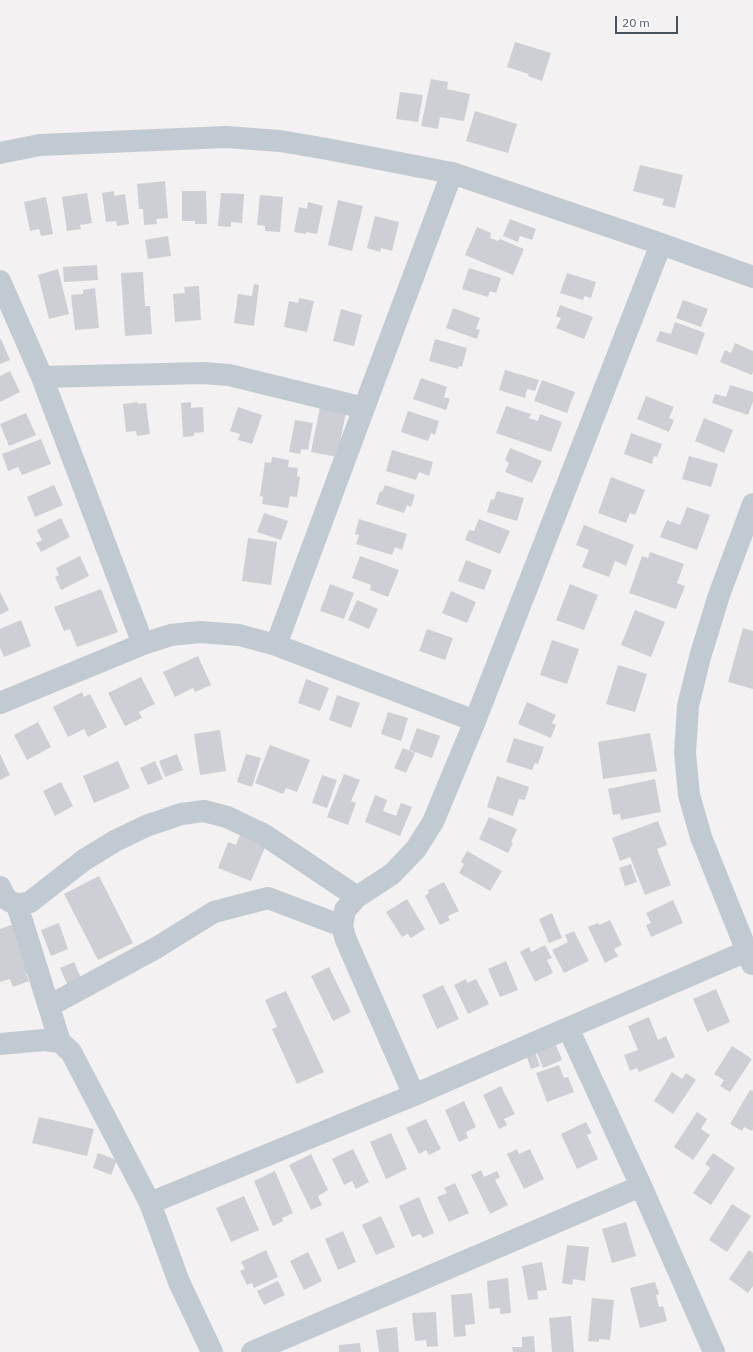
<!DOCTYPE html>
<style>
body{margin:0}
#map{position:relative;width:753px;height:1352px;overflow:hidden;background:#f3f1f1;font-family:"IBM Plex Sans",sans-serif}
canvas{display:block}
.scale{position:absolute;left:615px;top:16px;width:63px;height:18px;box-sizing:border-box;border:2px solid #49535d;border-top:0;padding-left:5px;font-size:12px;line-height:14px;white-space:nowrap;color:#49535d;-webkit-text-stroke:3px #fff;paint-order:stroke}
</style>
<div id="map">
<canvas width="753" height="1352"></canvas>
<div class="scale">20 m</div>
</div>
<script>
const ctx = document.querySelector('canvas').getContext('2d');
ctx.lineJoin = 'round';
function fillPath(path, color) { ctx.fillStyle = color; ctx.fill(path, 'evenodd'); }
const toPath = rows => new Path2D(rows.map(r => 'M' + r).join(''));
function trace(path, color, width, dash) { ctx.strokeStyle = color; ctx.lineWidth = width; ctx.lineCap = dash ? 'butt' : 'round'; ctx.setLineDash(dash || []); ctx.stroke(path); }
const building = toPath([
 [515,42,551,53,542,81,528,76,529,74,507,67],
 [431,79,448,82,447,89,470,94,464,121,440,117,438,129,421,126],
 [400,92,423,95,418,122,396,119],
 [475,111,517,124,508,153,466,141],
 [640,165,683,175,675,208,662,205,664,199,633,191],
 [165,181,168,218,156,219,157,224,144,225,143,209,139,209,137,184],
 [114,191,114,196,125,194,129,224,117,226,116,221,106,222,102,193],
 [182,191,206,191,207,224,195,224,195,221,182,221],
 [87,193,92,223,80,225,81,229,67,231,62,197],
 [221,193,244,194,242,223,231,222,231,227,218,226],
 [260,195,283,197,280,232,265,231,265,226,257,225],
 [46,197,53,234,41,236,39,229,30,231,24,202],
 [338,200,363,206,352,251,328,245],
 [308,202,323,206,317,234,306,232,306,234,294,232,299,207,307,209],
 [375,216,399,222,392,251,381,248,380,252,367,248],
 [510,219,536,229,532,240,520,236,518,242,503,236],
 [477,227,491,233,490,238,498,241,500,239,524,249,513,275,465,255],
 [168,236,171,256,148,259,145,240],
 [97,265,98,280,64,282,63,267],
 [469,268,501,278,496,293,490,291,488,297,462,289],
 [58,269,69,314,49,319,38,275],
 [143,272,145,306,150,306,152,334,125,336,121,273],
 [567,273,596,282,591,298,584,296,583,300,560,293],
 [254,284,259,285,254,326,234,323,238,294,252,296],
 [199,286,201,320,175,322,173,294,185,293,184,287],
 [95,288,99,328,75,330,71,295,83,294,83,290],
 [299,298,314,301,307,332,284,327,289,301,298,303],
 [683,300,708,309,701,327,676,318],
 [560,305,593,317,584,339,556,328,561,318,556,316],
 [453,308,480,318,476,329,480,330,477,339,446,328],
 [341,309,362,315,354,346,333,341],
 [675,322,705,333,697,355,656,341,660,331,671,334],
 [0,339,1,339,10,360,0,364],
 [435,339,467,348,462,367,459,366,458,369,429,361],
 [735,343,753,351,753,372,752,375,720,362,725,350,731,353],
 [505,370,539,380,535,391,527,389,525,398,499,390],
 [10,371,20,392,0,402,0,376],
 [421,378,447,387,444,397,450,399,446,410,413,399],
 [542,380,575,392,567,413,534,401],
 [730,385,753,392,753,402,748,415,712,403,715,394,726,397],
 [646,396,674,407,669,418,674,420,669,432,637,419],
 [138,402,138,404,146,403,150,434,137,436,136,431,126,432,123,404],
 [191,402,191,408,203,407,204,432,194,433,194,436,183,437,181,403],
 [321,402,347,407,337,457,311,452],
 [506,406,531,414,529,418,538,421,540,414,562,422,551,452,496,433],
 [238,407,262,415,252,444,238,440,240,434,230,431],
 [408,411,439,421,435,435,431,433,428,441,401,432],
 [26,413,36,435,9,446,0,424],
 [704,418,733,430,724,453,695,441],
 [295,420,313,423,308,450,301,449,300,454,289,452],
 [631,433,662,444,657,457,654,456,652,464,624,454],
 [41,439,51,464,22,475,18,467,8,471,2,454],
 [510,448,542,461,532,483,505,472,509,463,505,460],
 [392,450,433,462,429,476,419,472,416,480,386,471],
 [689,456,718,464,711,487,682,479],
 [272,457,289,460,288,467,298,468,297,476,300,477,297,497,290,496,288,508,262,504,263,497,260,496,265,462,271,463],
 [611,477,645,490,635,515,630,513,626,523,598,513],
 [54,485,63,505,35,517,27,497],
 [385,485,415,495,411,507,407,505,404,513,376,504,380,491,382,492],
 [497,491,524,498,517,521,487,512,491,499,494,500],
 [687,507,710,515,697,550,660,537,667,520,680,525],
 [264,513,288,521,281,540,257,532],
 [61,518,70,537,41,552,36,543,42,540,37,530],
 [359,519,407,534,402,550,395,547,392,555,356,544,359,535,355,534],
 [479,519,510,531,500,554,465,540,469,530,474,531],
 [584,525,634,545,626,566,615,561,609,577,582,567,589,550,576,545],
 [248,538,277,542,271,585,242,581],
 [650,552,684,564,677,583,685,586,676,609,629,593,642,556,648,558],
 [80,556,89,576,61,590,55,577,59,575,56,568],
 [360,556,399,570,388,597,370,590,371,585,352,578],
 [466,560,492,570,484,590,458,581],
 [330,584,354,593,344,619,320,611],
 [570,584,598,595,584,630,556,620],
 [101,589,118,632,77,647,70,629,64,631,54,607],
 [451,591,476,602,467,623,442,613],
 [0,592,9,610,0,615],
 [357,600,378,609,369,629,348,620],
 [635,610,665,622,651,657,621,645],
 [21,620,31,646,4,657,0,648,0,629],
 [743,628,753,631,753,689,728,682],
 [427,629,453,638,445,660,419,651],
 [552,640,579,649,567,684,540,675],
 [198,656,211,685,195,692,193,688,175,697,163,672],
 [618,665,647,674,635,712,606,704],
 [141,677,155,704,139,712,142,718,125,726,108,693],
 [306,679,329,688,320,711,298,703],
 [82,692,84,697,90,694,107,727,88,737,84,729,68,737,53,707],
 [337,695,360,703,351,728,329,720],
 [527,702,556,715,552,723,556,725,551,738,518,724],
 [388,712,408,718,401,741,381,734],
 [38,722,51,747,27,760,14,735],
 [417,728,440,736,432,758,409,750],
 [220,730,226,771,200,775,194,734],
 [650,733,657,771,603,779,598,742],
 [514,738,544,747,538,764,535,763,532,770,506,762],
 [270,745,310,760,297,792,286,788,283,794,255,783],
 [403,748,415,753,406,773,394,768],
 [0,754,10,775,0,780],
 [177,754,183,770,165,777,159,761],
 [246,754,261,758,252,787,237,782],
 [118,761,130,788,94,803,83,776],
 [155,761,163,779,148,785,140,768],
 [344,774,360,780,351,801,356,803,348,825,327,817],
 [322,775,337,780,327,808,312,803],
 [497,776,529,787,525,800,519,799,513,816,487,807],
 [655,779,661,812,621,820,620,814,613,815,608,789],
 [61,782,73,806,55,816,43,791],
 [375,795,387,800,383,811,396,816,401,803,412,807,400,836,365,822],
 [489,817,517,829,511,842,513,843,508,853,479,839],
 [658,821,667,845,657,849,671,885,645,895,630,857,620,861,612,838],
 [240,835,266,845,251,881,218,868,228,842,236,845],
 [467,851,502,871,490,891,459,873,464,864,461,862],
 [631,864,637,882,625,886,619,868],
 [99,876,133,943,98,960,64,894],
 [444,882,459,911,448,916,450,920,440,925,425,896,429,893,428,890],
 [407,899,425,929,411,938,408,934,402,937,386,912],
 [673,900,683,923,651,937,646,925,651,923,646,913],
 [552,913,562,938,549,943,539,919],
 [610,920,622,945,614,949,618,956,605,963,588,927,598,923,599,925],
 [17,923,34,972,26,974,29,981,13,987,10,979,0,982,0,929],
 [59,923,68,949,51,956,41,930],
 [574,931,589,961,564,973,552,950,568,942,565,935],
 [545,945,552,958,547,960,553,973,535,982,520,952,529,947,531,952],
 [506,961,518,990,500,997,488,969],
 [74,962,82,980,68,986,60,968],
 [329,967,351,1012,333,1021,311,976],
 [466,979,467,983,476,979,489,1004,468,1014,454,985],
 [443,985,459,1019,437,1029,422,995],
 [716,989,730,1022,707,1032,693,999],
 [286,991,324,1072,297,1084,272,1029,277,1027,265,1000],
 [649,1017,658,1040,666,1036,675,1057,639,1072,637,1068,630,1071,624,1055,638,1050,628,1026],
 [556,1045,562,1060,543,1068,537,1053],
 [732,1046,752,1059,730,1092,720,1086,724,1080,714,1074],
 [535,1052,540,1066,531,1069,526,1055],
 [559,1065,564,1078,568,1077,574,1092,547,1102,536,1073],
 [672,1072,682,1079,686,1073,696,1080,673,1114,654,1101],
 [501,1086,515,1114,504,1119,507,1125,499,1129,483,1095],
 [750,1090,753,1091,753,1129,752,1131,744,1127,742,1131,730,1124],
 [464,1101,476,1127,466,1132,468,1138,459,1142,445,1110],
 [697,1112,707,1119,701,1129,710,1135,693,1160,674,1147],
 [39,1117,94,1129,87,1156,32,1143],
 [426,1119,441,1149,429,1155,426,1150,419,1154,406,1128],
 [586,1122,592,1133,587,1135,598,1159,577,1169,561,1134],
 [391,1133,407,1169,386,1179,370,1142],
 [353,1149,369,1182,356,1189,352,1181,344,1185,332,1159],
 [517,1149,519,1154,530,1149,544,1179,524,1189,507,1154],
 [98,1153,117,1160,111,1175,93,1168],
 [713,1153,735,1168,711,1205,693,1193,710,1168,705,1164],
 [311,1154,328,1190,318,1196,322,1205,311,1210,289,1165],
 [481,1170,484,1177,497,1171,500,1177,495,1180,508,1205,490,1214,471,1175],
 [275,1171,293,1213,282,1218,283,1221,273,1226,254,1181],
 [455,1183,469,1213,449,1222,437,1197,447,1193,444,1188],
 [244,1196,259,1230,231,1242,216,1208],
 [419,1197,434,1233,423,1238,420,1234,412,1237,399,1206],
 [732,1204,751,1216,727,1252,709,1240],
 [381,1216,395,1247,376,1255,362,1225],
 [626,1222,636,1256,612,1263,602,1229],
 [343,1231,356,1262,338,1270,325,1239],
 [567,1245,589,1247,585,1281,573,1279,572,1285,562,1283],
 [266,1250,278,1277,254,1288,252,1283,247,1285,240,1271,245,1269,241,1262],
 [749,1250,753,1253,753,1286,748,1293,729,1279],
 [308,1252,322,1281,304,1290,290,1261],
 [542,1262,547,1290,537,1291,538,1299,528,1300,522,1266],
 [508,1278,511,1313,500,1314,500,1308,489,1309,487,1281],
 [278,1281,285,1295,264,1305,257,1291],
 [655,1282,659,1294,656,1295,659,1307,663,1306,667,1321,640,1328,630,1288],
 [472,1293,475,1324,465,1325,466,1336,454,1337,451,1295],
 [592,1298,614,1300,610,1340,599,1339,599,1342,588,1341],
 [436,1312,438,1346,427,1347,426,1340,415,1341,412,1313],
 [571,1316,574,1352,552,1352,549,1318],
 [397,1327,399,1352,379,1352,376,1330],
 [534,1336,535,1352,513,1352,512,1347,522,1347,522,1337],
 [360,1343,361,1352,339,1352,339,1345]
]);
const minor = toPath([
 [0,153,40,145,226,137,280,141,327,149,452,173,661,244,753,277],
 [0,281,42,377,143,644],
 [42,377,203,373,229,375,364,408,452,173],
 [276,645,364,408],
 [0,703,143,644,171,635,200,632,239,635,276,645,475,721,661,244],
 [0,887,6,899,17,905,60,1042],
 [17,905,30,902,84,860,115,841,146,826,181,814,204,811,227,817,263,834,357,897],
 [752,964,701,837,689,795,685,753,688,706,700,657,719,595,753,504],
 [49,1006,156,948,214,912,268,898,342,926],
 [0,1044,44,1040,60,1042,71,1052,150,1203],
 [414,1095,346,940,342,926,345,910,357,897,392,874,416,849,433,822,475,721],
 [212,1352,179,1282,150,1203,414,1095,568,1028],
 [252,1352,641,1186],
 [714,1352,641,1186,568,1028,747,951]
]);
fillPath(building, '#cecfd5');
trace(minor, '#c2cad1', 22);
</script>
